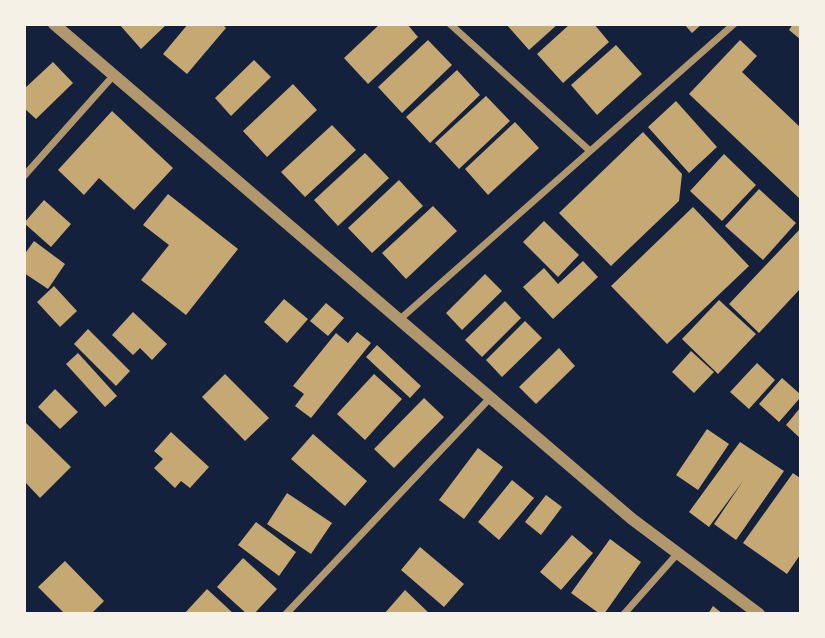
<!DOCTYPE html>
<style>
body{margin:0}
#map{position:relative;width:825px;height:638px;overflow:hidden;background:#14213d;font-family:"DejaVu Sans",sans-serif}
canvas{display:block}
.frame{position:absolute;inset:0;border:26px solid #f6f1e7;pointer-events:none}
</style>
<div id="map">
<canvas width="825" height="638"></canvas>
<div class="frame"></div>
</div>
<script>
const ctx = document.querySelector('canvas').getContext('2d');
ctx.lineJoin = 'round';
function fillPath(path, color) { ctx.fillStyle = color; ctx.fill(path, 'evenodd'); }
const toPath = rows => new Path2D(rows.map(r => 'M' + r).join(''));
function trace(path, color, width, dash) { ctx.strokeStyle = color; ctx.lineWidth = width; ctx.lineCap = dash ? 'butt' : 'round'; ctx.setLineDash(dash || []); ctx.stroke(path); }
const building = toPath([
 [119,24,167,24,141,49],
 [188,24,222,24,226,28,187,74,163,54],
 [380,24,407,24,418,37,368,84,344,58],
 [506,24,558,24,529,50],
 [570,24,594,24,609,42,563,83,537,54],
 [684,24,702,24,692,33],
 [793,24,800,24,800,39,789,30],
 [428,40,452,65,402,113,378,87],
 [740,40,757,56,742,72,800,127,800,199,689,94],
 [616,45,642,74,597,115,571,85],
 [254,60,271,77,231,116,215,98],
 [53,62,73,83,36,119,24,108,24,89],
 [457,70,480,95,430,143,406,117],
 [293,84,317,110,267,157,243,131],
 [486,96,510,121,459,169,435,143],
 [676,101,717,147,689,173,648,127],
 [112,111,173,168,134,210,99,178,84,195,58,170],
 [515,122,539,148,488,195,465,169],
 [332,125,356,150,305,197,281,172],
 [643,132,682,174,679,201,611,266,559,213],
 [365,153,389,178,338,226,314,200],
 [724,154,756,185,722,221,690,191],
 [399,180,423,206,372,253,348,228],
 [759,189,796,223,763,260,725,226],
 [168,194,238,249,186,315,141,280,169,245,143,225],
 [44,200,71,224,51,247,24,223],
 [433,206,457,231,406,279,382,253],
 [693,207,749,266,667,344,611,286],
 [544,221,579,255,558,277,523,242],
 [800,229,800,289,759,333,729,304],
 [34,241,65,264,48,289,24,273,24,255],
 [583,261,598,277,553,319,523,287,544,268,558,284],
 [485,274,502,291,462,330,446,313],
 [54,286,77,311,60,327,37,302],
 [284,299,308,319,287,343,264,322],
 [719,300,756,334,718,374,682,339],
 [505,301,521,318,482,357,465,340],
 [326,303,344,318,328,336,310,321],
 [133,312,167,344,152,360,140,348,133,355,112,335],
 [525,321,542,338,502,377,486,360],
 [88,329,130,371,116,386,74,344],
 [357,332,371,343,311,418,295,406,304,394,293,386,336,333,348,343],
 [377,345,421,386,410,398,366,357],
 [559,348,575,366,536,404,519,387],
 [691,351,714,372,694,393,672,372],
 [78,353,117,396,105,407,66,364],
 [757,363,775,380,749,409,730,392],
 [225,374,269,418,245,441,202,397],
 [374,374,402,399,365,440,337,414],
 [782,378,800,394,800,398,779,422,759,404],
 [55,389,78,412,60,429,38,407],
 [424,398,444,417,394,468,374,449],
 [800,408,800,438,786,425],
 [24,421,71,467,40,498,24,481],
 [707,429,729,444,698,490,676,475],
 [171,432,209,467,190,488,181,481,175,488,154,468,163,459,154,451],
 [313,434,367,481,345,506,291,459],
 [740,442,784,471,736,540,714,524,743,481,709,527,689,512],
 [478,448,503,467,464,519,439,500],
 [793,473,800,478,800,555,787,574,743,543],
 [512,480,534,498,499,540,478,522],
 [287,493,332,523,311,554,267,524],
 [546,495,562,507,541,535,525,522],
 [256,522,296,552,279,576,238,545],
 [572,535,593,553,561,590,540,572],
 [610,539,641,562,604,614,600,614,571,593],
 [420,547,464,584,444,607,401,570],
 [243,558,277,589,254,614,247,614,217,587],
 [65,561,104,601,91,614,65,614,38,587],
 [207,589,234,614,184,614],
 [405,590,430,614,384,614],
 [713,606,723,614,708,614]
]);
const minor = toPath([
 [450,24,590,151],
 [24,176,113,76],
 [399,320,734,24],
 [286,614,490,398],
 [624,614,678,553]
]);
const tertiary = toPath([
 [54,24,632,519,759,614]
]);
fillPath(building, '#c6a872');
trace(minor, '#b1986c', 7);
trace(tertiary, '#b1986c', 12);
</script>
